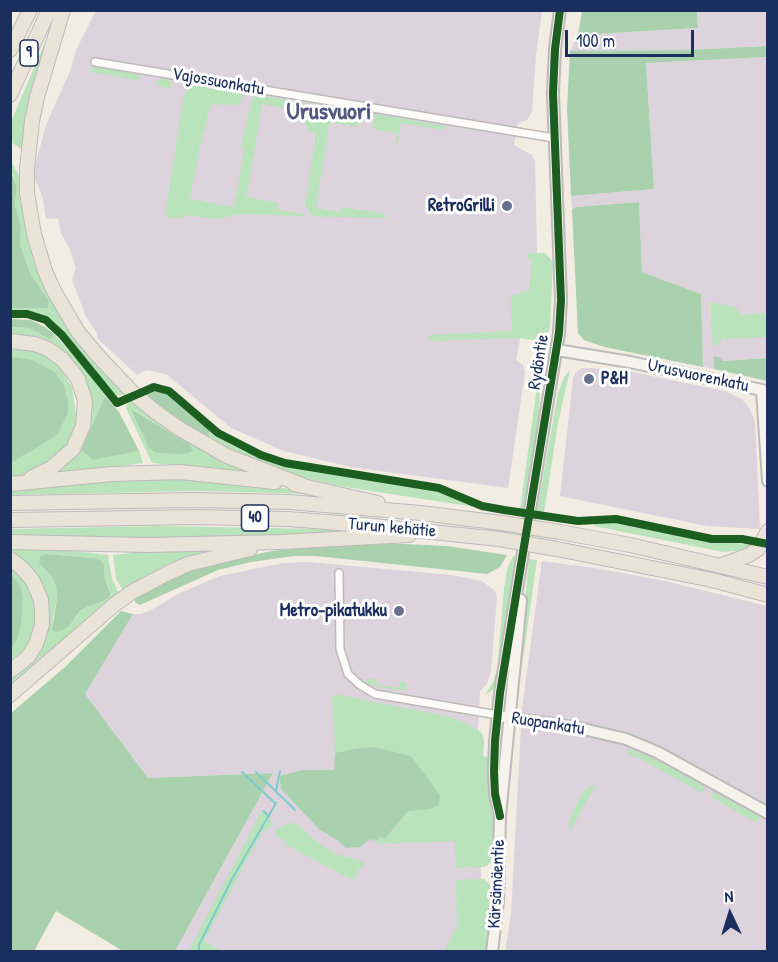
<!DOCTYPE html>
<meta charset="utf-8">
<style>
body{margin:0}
#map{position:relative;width:778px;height:962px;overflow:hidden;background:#f3ece3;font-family:"Patrick Hand",sans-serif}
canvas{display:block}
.frame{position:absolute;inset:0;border:12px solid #1b2f5e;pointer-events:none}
.north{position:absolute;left:700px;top:884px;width:60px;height:60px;-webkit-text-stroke:4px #fff;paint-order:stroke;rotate:356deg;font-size:16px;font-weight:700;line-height:24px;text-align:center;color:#1b2f5e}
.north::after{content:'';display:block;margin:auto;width:21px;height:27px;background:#1b2f5e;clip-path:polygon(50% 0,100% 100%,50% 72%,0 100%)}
.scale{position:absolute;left:565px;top:30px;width:129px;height:27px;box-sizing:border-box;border:3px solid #1b2f5e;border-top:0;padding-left:8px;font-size:18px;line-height:21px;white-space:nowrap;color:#1b2f5e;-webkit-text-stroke:4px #fff;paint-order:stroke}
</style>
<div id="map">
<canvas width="778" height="962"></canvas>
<div class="frame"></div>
<div class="north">N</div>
<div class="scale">100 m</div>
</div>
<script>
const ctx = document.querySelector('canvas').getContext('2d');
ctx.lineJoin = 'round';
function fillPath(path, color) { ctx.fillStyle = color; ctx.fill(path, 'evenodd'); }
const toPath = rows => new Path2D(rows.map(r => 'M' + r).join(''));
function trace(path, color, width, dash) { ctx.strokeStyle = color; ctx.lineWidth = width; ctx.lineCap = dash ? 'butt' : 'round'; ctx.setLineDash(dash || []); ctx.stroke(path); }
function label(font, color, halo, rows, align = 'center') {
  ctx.font = font + ' "Patrick Hand",sans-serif'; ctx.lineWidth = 6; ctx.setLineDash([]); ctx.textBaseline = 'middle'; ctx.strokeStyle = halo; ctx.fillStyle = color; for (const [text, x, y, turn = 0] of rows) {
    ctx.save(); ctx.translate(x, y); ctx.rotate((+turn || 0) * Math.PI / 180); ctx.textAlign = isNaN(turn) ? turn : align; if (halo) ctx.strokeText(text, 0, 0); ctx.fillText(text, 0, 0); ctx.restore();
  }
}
const industrial = toPath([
 [96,11,542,11,536,54,532,112,527,120,518,123,514,145,532,155,535,161,537,253,516,360,523,365,525,372,508,488,351,467,284,451,231,428,166,374,147,370,137,375,97,338,97,333,86,317,72,280,76,268,69,247,61,234,58,218,46,219,43,199,33,173,46,125,71,69,76,50],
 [697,11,767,11,767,46,685,50,570,51,578,35,698,28],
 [767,57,767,358,723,361,714,356,714,369,703,367,701,294,642,272,639,202,576,207,572,210,571,196,654,189,646,63],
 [582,368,615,369,642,374,725,391,742,399,750,409,755,421,760,529,707,526,560,496,573,379,575,373],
 [542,561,595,568,665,581,767,606,767,951,505,952,511,914,522,708],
 [309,562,451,575,482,581,495,591,497,597,491,671,487,684,480,691,478,730,483,735,484,742,480,786,481,879,477,951,175,951,273,773,148,778,85,694,133,614,141,614,151,610,178,594,220,576,283,563]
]);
const green = toPath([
 [51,35,23,150,11,142,10,124,46,40],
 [94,67,137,73,141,77,138,80,89,72],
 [163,78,172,82,170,89,156,85,157,81],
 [191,85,243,93,241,102,237,105,211,104,199,152,190,199,234,207,244,150,241,147,252,99,254,95,307,103,294,117,293,109,262,104,247,197,278,203,277,210,304,214,305,216,238,214,220,219,185,215,184,218,169,218,165,216,183,100,185,93],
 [321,106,359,112,358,127,330,122,316,208,341,212,342,207,381,213,386,215,386,218,312,216,305,205,316,134,309,131,304,120],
 [375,114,445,126,444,130,401,123,397,145,395,145,397,133,373,129],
 [10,160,20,177,41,274,128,394,114,395,63,330,51,320,34,313,11,312,11,308,48,308,49,301,31,275,20,243,21,226,15,205,17,186,11,171],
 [528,253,545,253,553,262,550,327,546,339,538,341,519,338,429,341,429,335,512,331,511,295,520,295,521,292,529,291,532,259,526,258],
 [710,302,735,307,742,315,767,313,767,337,722,339,718,345,713,345],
 [11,327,29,328,49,339,53,337,54,334,89,373,105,396,81,450,93,460,139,451,143,463,46,477,74,455,83,378,71,358,60,349,11,337],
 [11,348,22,348,39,352,57,364,72,387,76,415,76,430,69,443,60,453,27,474,11,478,11,463,58,433,68,414,68,400,64,386,15,357,11,357],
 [570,370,558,423,544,513,537,511,558,393,564,377],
 [537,387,540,387,539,420,525,510,520,509],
 [133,400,253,472,152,463,126,408,127,404],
 [132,409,189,444,185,454,157,453],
 [210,431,233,446,265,459,305,469,437,491,475,507,345,487,304,478,230,451,207,439],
 [174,477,269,485,313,494,200,491,11,495,10,489,102,479],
 [607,521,620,522,715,542,754,544,743,550,723,552,594,526,595,523],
 [159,526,321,529,358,533,136,540,11,538,11,529],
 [11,546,40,547,108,555,112,579,120,595,11,688,11,678,29,662,46,597,40,579,25,562,11,552],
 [45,554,95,558,104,565,105,579,109,589,90,607,81,610,76,618,52,623,57,598,56,586,52,577,39,563,40,556],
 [233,549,125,593,116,579,113,555,147,551],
 [513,556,518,557,497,687,485,695,493,682,497,669,504,589,507,569],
 [529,559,537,560,522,666,521,642],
 [10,565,25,578,35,604,37,622,27,648,11,664,11,650,18,638,21,625,23,598,21,587,11,574],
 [367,679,377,679,377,685,399,688,400,682,407,682,405,691,374,686,365,682],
 [335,694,450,717,470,725,481,732,484,742,483,756,488,757,491,778,495,817,495,855,489,864,484,867,456,868,455,841,378,844,376,841,379,837,386,838,392,832,408,811,426,777,411,756,374,747,355,749,335,753,332,698],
 [627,749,655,759,698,783,705,787,705,789,702,793,641,759,628,754],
 [590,786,595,786,570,831,569,822,573,811,583,792],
 [714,792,760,817,759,819,755,822,711,797],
 [262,810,274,824,262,832,204,941,223,951,189,951],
 [289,823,297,824,316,841,336,854,364,862,363,868,360,867,353,880,284,844,286,841,275,835,276,829],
 [484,879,491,886,493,896,486,951,444,952,457,926,456,880]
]);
const forest = toPath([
 [582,11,697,11,698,28,578,35],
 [767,46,767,57,646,63,654,189,571,196,567,108,570,51,685,50],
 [10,171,17,186,15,205,21,226,20,244,31,275,49,301,48,308,11,308],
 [639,202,642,272,701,294,703,367,604,347,584,340,578,333,572,210,576,207],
 [11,319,31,320,45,327,54,334,53,337,49,339,29,328,11,327],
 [714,356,719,357,723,361,767,358,767,381,714,369],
 [15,357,32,360,55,372,64,386,68,400,68,414,58,433,54,437,11,463,10,358],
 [151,391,159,391,173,396,210,431,207,439,184,426,143,394],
 [105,396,119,412,139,451,93,460,81,450],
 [131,409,189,444,193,451,185,454,172,454,157,453,149,448],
 [383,543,447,546,507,555,500,567,487,574,316,556,294,556,251,562,218,570,140,605,136,603,134,599,152,586,177,575,218,562,272,551,316,546],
 [45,554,95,558,101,561,104,565,105,579,110,593,109,597,103,601,81,610,68,627,57,632,52,630,57,598,56,586,52,577,39,563,40,556],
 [11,574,21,587,23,598,21,625,18,638,11,650],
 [121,611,133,614,85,694,148,778,273,773,175,951,123,951,56,911,34,951,11,951,11,713,65,667],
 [374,747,411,756,440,795,439,805,430,809,408,811,386,838,380,837,376,841,370,839,360,847,346,848,336,839,320,830,281,789,280,776,302,770,334,770,335,753,355,749]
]);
const stream = toPath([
 [242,772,275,803],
 [256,772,295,810],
 [276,791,280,771],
 [264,811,269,817],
 [199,952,199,945,232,879,276,803]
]);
const street = toPath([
 [95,62,554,138],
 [339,573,340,649,348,674,360,685,375,694,498,715]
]);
const secondary = toPath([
 [557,350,630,362,762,390,768,481],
 [504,717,579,728,626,739,657,752,768,813],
 [500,816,495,794,494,771,495,741,500,693,559,333,561,300,553,93,555,49,560,10],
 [492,952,498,902,500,816,521,600]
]);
const highway = toPath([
 [63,10,37,97,32,121,27,169,27,193,34,234,45,271,54,291,78,332,99,357,135,395,157,413,180,429,227,456,302,485],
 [10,50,30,10],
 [10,95,49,10],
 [10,341,35,344,48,349,63,360,78,379,85,401,83,426,73,449,51,468,31,478],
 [10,484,112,474,180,472,275,482],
 [294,484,378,503],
 [10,503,195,500,289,502,421,513,502,523],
 [10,520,197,517,288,519,365,525,499,539],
 [560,532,630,545,768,577],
 [10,542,147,545,281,542,409,535],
 [557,549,712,580,768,595],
 [10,559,22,568,33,581,41,600,42,613,42,625,36,644,28,657,10,671],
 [722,565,749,555,758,549,768,531],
 [10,695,114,605,132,592,168,573,188,564,250,549]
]);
const highwayBridge = toPath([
 [502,523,560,532],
 [499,539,557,549]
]);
const cycleway = toPath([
 [10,314,27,314,46,320,50,324,62,335,117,403,154,387,169,391,218,433,261,455,285,463,439,488,482,506,504,510,578,521,616,519,712,539,742,539,768,544],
 [500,816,495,794,494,771,495,741,500,693,559,333,561,300,553,93,555,49,560,10]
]);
const markers = [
 [507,206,6,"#67718d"],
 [589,379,6,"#67718d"],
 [399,611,6,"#67718d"]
];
const shields = [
 [29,53,18],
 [255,518,27]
];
const shieldNames = [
 ["9",29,53],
 ["40",255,518]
];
const streetNames = [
 ["Vajossuonkatu",218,82,10],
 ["Rydöntie",539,362,-81],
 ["Urusvuorenkatu",698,376,12],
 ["Turun kehätie",392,528,5],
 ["Ruopankatu",548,724,9],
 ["Kärsämäentie",497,884,-87]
];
const poiNames = [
 ["RetroGrilli",495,206],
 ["P&H",601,379,"left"],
 ["Metro-pikatukku",387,611]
];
const districtNames = [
 ["Urusvuori",329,113]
];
fillPath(industrial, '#dcd3dc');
fillPath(green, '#b9e3bb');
fillPath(forest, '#aad1ae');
trace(stream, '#80cbcd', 2);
trace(street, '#bdbaba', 10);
trace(secondary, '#bdbaba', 14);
trace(highway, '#bdbaba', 16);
trace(street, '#fdfcfb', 7);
trace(secondary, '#f6f2ec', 10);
trace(highway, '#eae3d7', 14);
trace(highwayBridge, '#bdbaba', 16, []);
trace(highwayBridge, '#eae3d7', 14);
trace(cycleway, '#1b5e20', 8);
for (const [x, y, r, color] of markers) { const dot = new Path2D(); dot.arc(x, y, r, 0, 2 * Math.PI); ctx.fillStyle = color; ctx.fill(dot); trace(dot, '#fff', 2); }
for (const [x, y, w] of shields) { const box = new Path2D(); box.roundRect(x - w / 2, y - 13, w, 26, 4.5); ctx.fillStyle = '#fff'; ctx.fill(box); trace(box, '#1b2f5e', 1.5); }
label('bold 16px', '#1b2f5e', null, shieldNames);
label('18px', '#1b2f5e', '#fff', streetNames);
label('bold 18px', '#1b2f5e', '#fff', poiNames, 'right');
label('bold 24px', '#555580', '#fff', districtNames);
</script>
